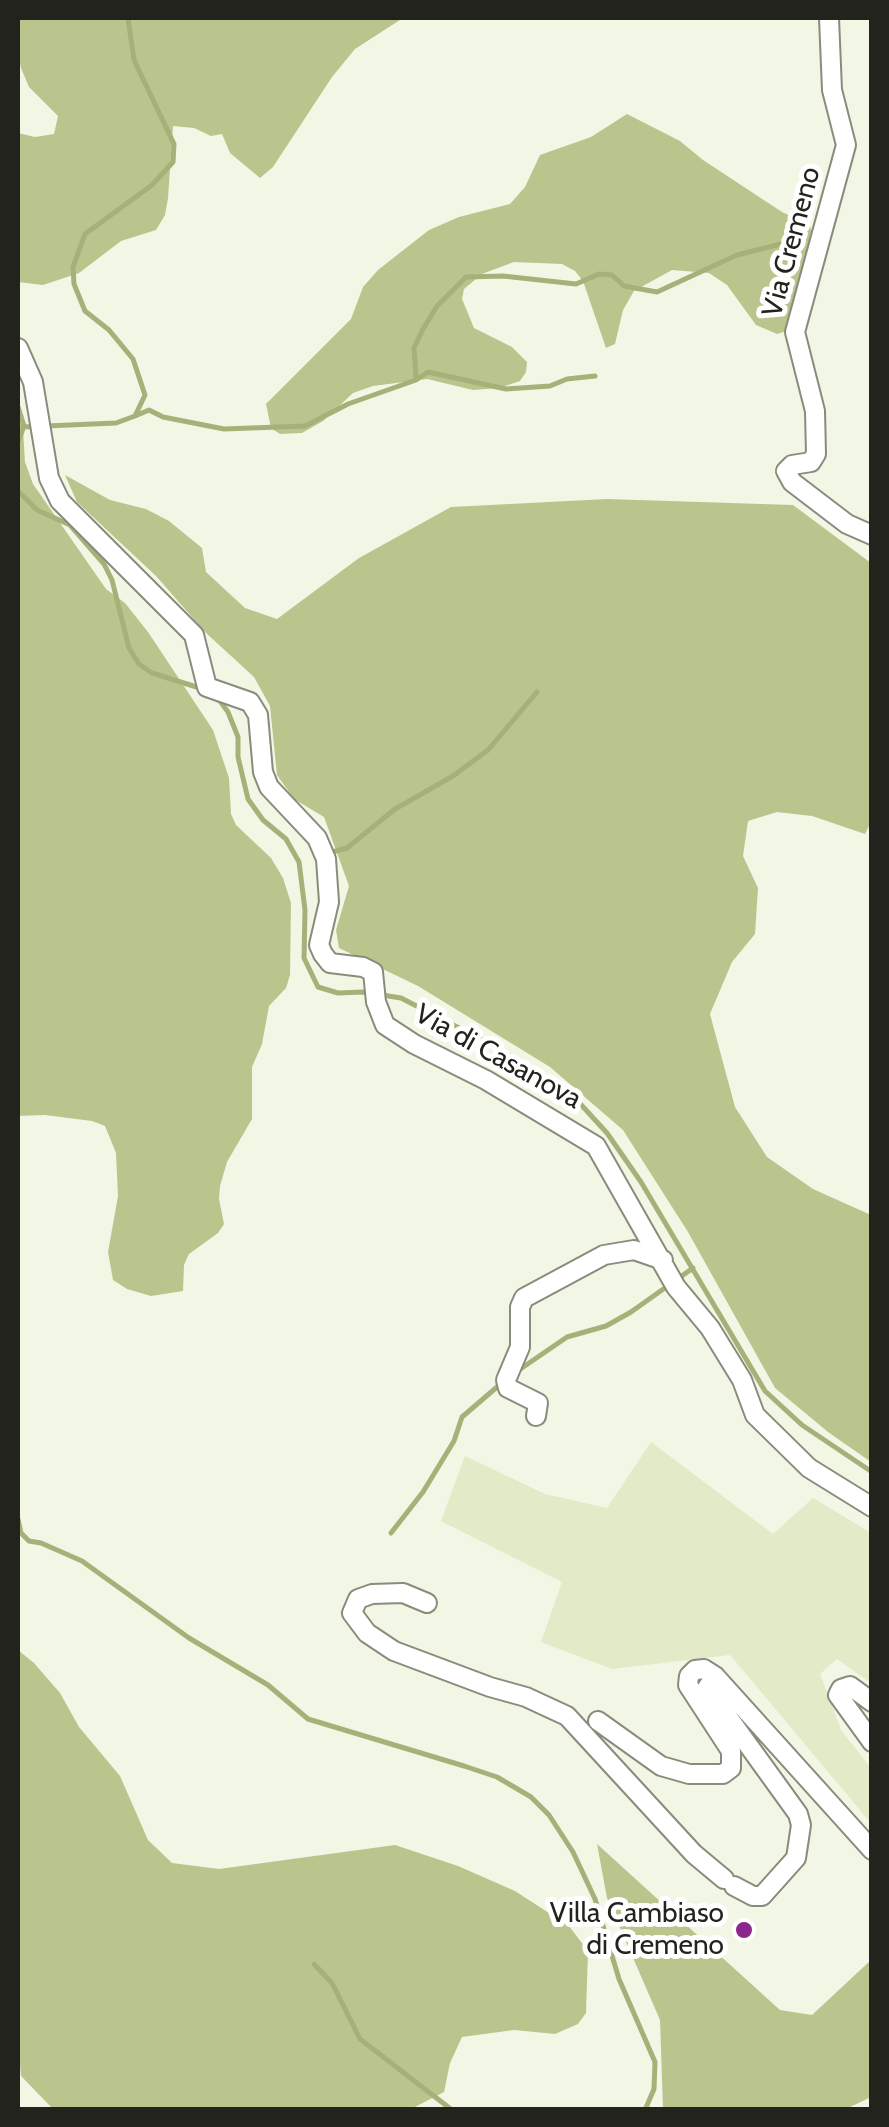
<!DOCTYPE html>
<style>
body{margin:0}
#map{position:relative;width:889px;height:2127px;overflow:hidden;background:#f2f6e4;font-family:Cabin,sans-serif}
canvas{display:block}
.frame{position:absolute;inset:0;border:20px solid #22231d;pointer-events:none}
</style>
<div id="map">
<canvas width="889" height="2127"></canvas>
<div class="frame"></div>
</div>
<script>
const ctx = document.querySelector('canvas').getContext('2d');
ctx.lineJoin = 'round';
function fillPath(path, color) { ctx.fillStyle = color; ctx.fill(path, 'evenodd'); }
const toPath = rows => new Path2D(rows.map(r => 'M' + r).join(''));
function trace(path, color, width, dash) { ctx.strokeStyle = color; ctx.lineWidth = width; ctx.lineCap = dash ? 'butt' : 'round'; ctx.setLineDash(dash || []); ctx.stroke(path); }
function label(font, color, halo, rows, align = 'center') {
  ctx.font = font + ' Cabin,sans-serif'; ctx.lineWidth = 10; ctx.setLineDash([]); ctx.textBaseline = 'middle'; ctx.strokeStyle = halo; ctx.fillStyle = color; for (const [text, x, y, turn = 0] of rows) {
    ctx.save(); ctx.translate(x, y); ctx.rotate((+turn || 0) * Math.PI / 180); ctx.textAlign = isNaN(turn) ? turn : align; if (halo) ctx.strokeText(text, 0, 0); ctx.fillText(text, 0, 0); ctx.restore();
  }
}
const green = toPath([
 [651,1442,773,1534,813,1498,871,1533,871,1683,837,1659,820,1674,841,1730,871,1768,871,1823,730,1655,612,1669,541,1642,562,1582,441,1521,465,1456,545,1494,607,1508]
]);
const forest = toPath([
 [18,18,403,18,355,49,332,77,273,167,260,178,230,153,222,134,211,136,194,128,173,126,168,198,165,215,156,230,121,241,79,273,43,285,18,282,18,133,35,137,54,134,58,116,29,87,21,68,18,56],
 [627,114,680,141,703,160,782,212,810,225,814,245,787,331,777,334,756,325,727,285,709,273,672,270,634,291,623,310,615,344,606,348,583,281,575,271,562,264,514,262,482,274,464,289,462,299,474,328,512,347,527,362,526,372,520,381,499,388,473,390,427,379,373,386,353,393,323,421,302,433,280,434,271,428,266,404,351,319,363,287,378,270,429,230,459,217,510,204,525,187,540,155,591,137],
 [18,399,22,412,25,462,33,484,106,589,125,603,148,632,213,730,229,778,231,814,236,825,271,858,283,878,291,903,290,975,286,988,269,1006,262,1044,252,1067,252,1119,227,1162,220,1186,219,1199,224,1224,218,1233,189,1254,184,1265,183,1291,151,1296,127,1289,113,1280,108,1252,118,1196,116,1153,105,1126,92,1121,45,1115,18,1116],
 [65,475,110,500,146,509,169,521,202,548,206,572,245,608,277,619,359,558,451,507,607,499,793,505,871,563,871,822,865,834,812,816,777,812,748,821,743,856,758,888,755,934,732,962,710,1014,735,1107,767,1157,813,1189,871,1215,871,1462,828,1432,775,1388,688,1232,623,1130,550,1067,418,986,339,948,336,930,349,886,324,817,294,799,277,775,270,706,254,677,206,633,156,576,77,502],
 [18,1650,34,1663,60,1693,79,1727,120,1776,148,1840,172,1863,219,1869,395,1845,458,1866,515,1891,569,1926,588,1951,586,2013,578,2024,555,2034,514,2030,462,2037,450,2063,444,2092,411,2109,53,2109,21,2076,18,2043],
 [597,1844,780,2010,812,2015,871,1960,871,2097,846,2109,663,2109,660,2020,607,1898]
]);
const stream = toPath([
 [416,377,414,348,423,329,437,306,466,277,503,276,576,284,599,274,612,275,624,286,657,292,737,255,793,241],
 [18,407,24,426,18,442],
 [135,416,149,410,163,417,224,429,305,426,348,404,416,380,428,372,506,389,550,386,567,379,595,376],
 [23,427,116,423,135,416,145,395,133,359,109,330,85,311,74,284,73,267,85,234,152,185,173,162,174,144,134,60,128,18],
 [18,491,37,510,70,525,104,564,112,580,129,648,139,664,152,673,203,689],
 [217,697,228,712,238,737,238,757,248,799,263,820,286,839,299,862,305,910,304,958,318,987,338,993,363,992,401,998,496,1047,574,1097,607,1133,641,1182,765,1391,802,1425,872,1472],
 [329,853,347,848,395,809,453,776,488,750,537,692],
 [516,1372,567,1337,606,1326,631,1312,693,1268],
 [18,1519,21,1533,29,1541,41,1543,82,1561,189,1638,268,1685,308,1719,464,1766,497,1777,531,1797,549,1815,573,1852,595,1899,619,1979,655,2062,654,2089,645,2110],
 [391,1533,423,1492,454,1441,462,1417,504,1381],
 [314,1964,332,1983,360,2039,452,2110]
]);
const minor = toPath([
 [829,18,832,90,846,145,795,332,815,411,816,454,811,462,792,465,786,471,792,482,847,524,872,535],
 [18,348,33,382,49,478,60,501,194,635,207,687,250,702,258,715,263,772,269,787,317,838,326,859,329,902,319,945,323,954,330,963,363,967,373,972,376,1002,385,1025,414,1044,486,1080,596,1146,676,1287,710,1328,742,1380,755,1415,809,1468,872,1507],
 [536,1416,538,1403,508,1388,506,1380,520,1347,520,1307,524,1298,604,1255,634,1250,663,1260],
 [427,1603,403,1593,372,1594,358,1599,352,1613,367,1633,394,1651,490,1687,526,1697,567,1716,694,1854,724,1879],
 [872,1702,850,1686,841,1689,838,1695,872,1742],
 [598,1721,661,1766,689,1774,723,1774,731,1768,731,1751,688,1685,689,1676,695,1670,704,1669,715,1676],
 [734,1886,753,1896,762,1896,796,1858,801,1825,798,1814,707,1688,715,1676,872,1850]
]);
const markers = [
 [744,1930,10,"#8b268d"]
];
const streetNames = [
 ["Via Cremeno",792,242,-75],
 ["Via di Casanova",498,1057,29]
];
const poiNames = [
 ["Villa Cambiaso",724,1914],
 ["di Cremeno",724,1946]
];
fillPath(green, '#e3eac7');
fillPath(forest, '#bac58d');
trace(stream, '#a6b17a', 5);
trace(minor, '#898c7c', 22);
trace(minor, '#fff', 18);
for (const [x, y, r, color] of markers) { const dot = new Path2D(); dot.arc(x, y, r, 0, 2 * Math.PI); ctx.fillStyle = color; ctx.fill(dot); trace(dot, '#fff', 4); }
label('28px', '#22231d', '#fff', streetNames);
label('28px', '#22231d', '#fff', poiNames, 'right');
</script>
